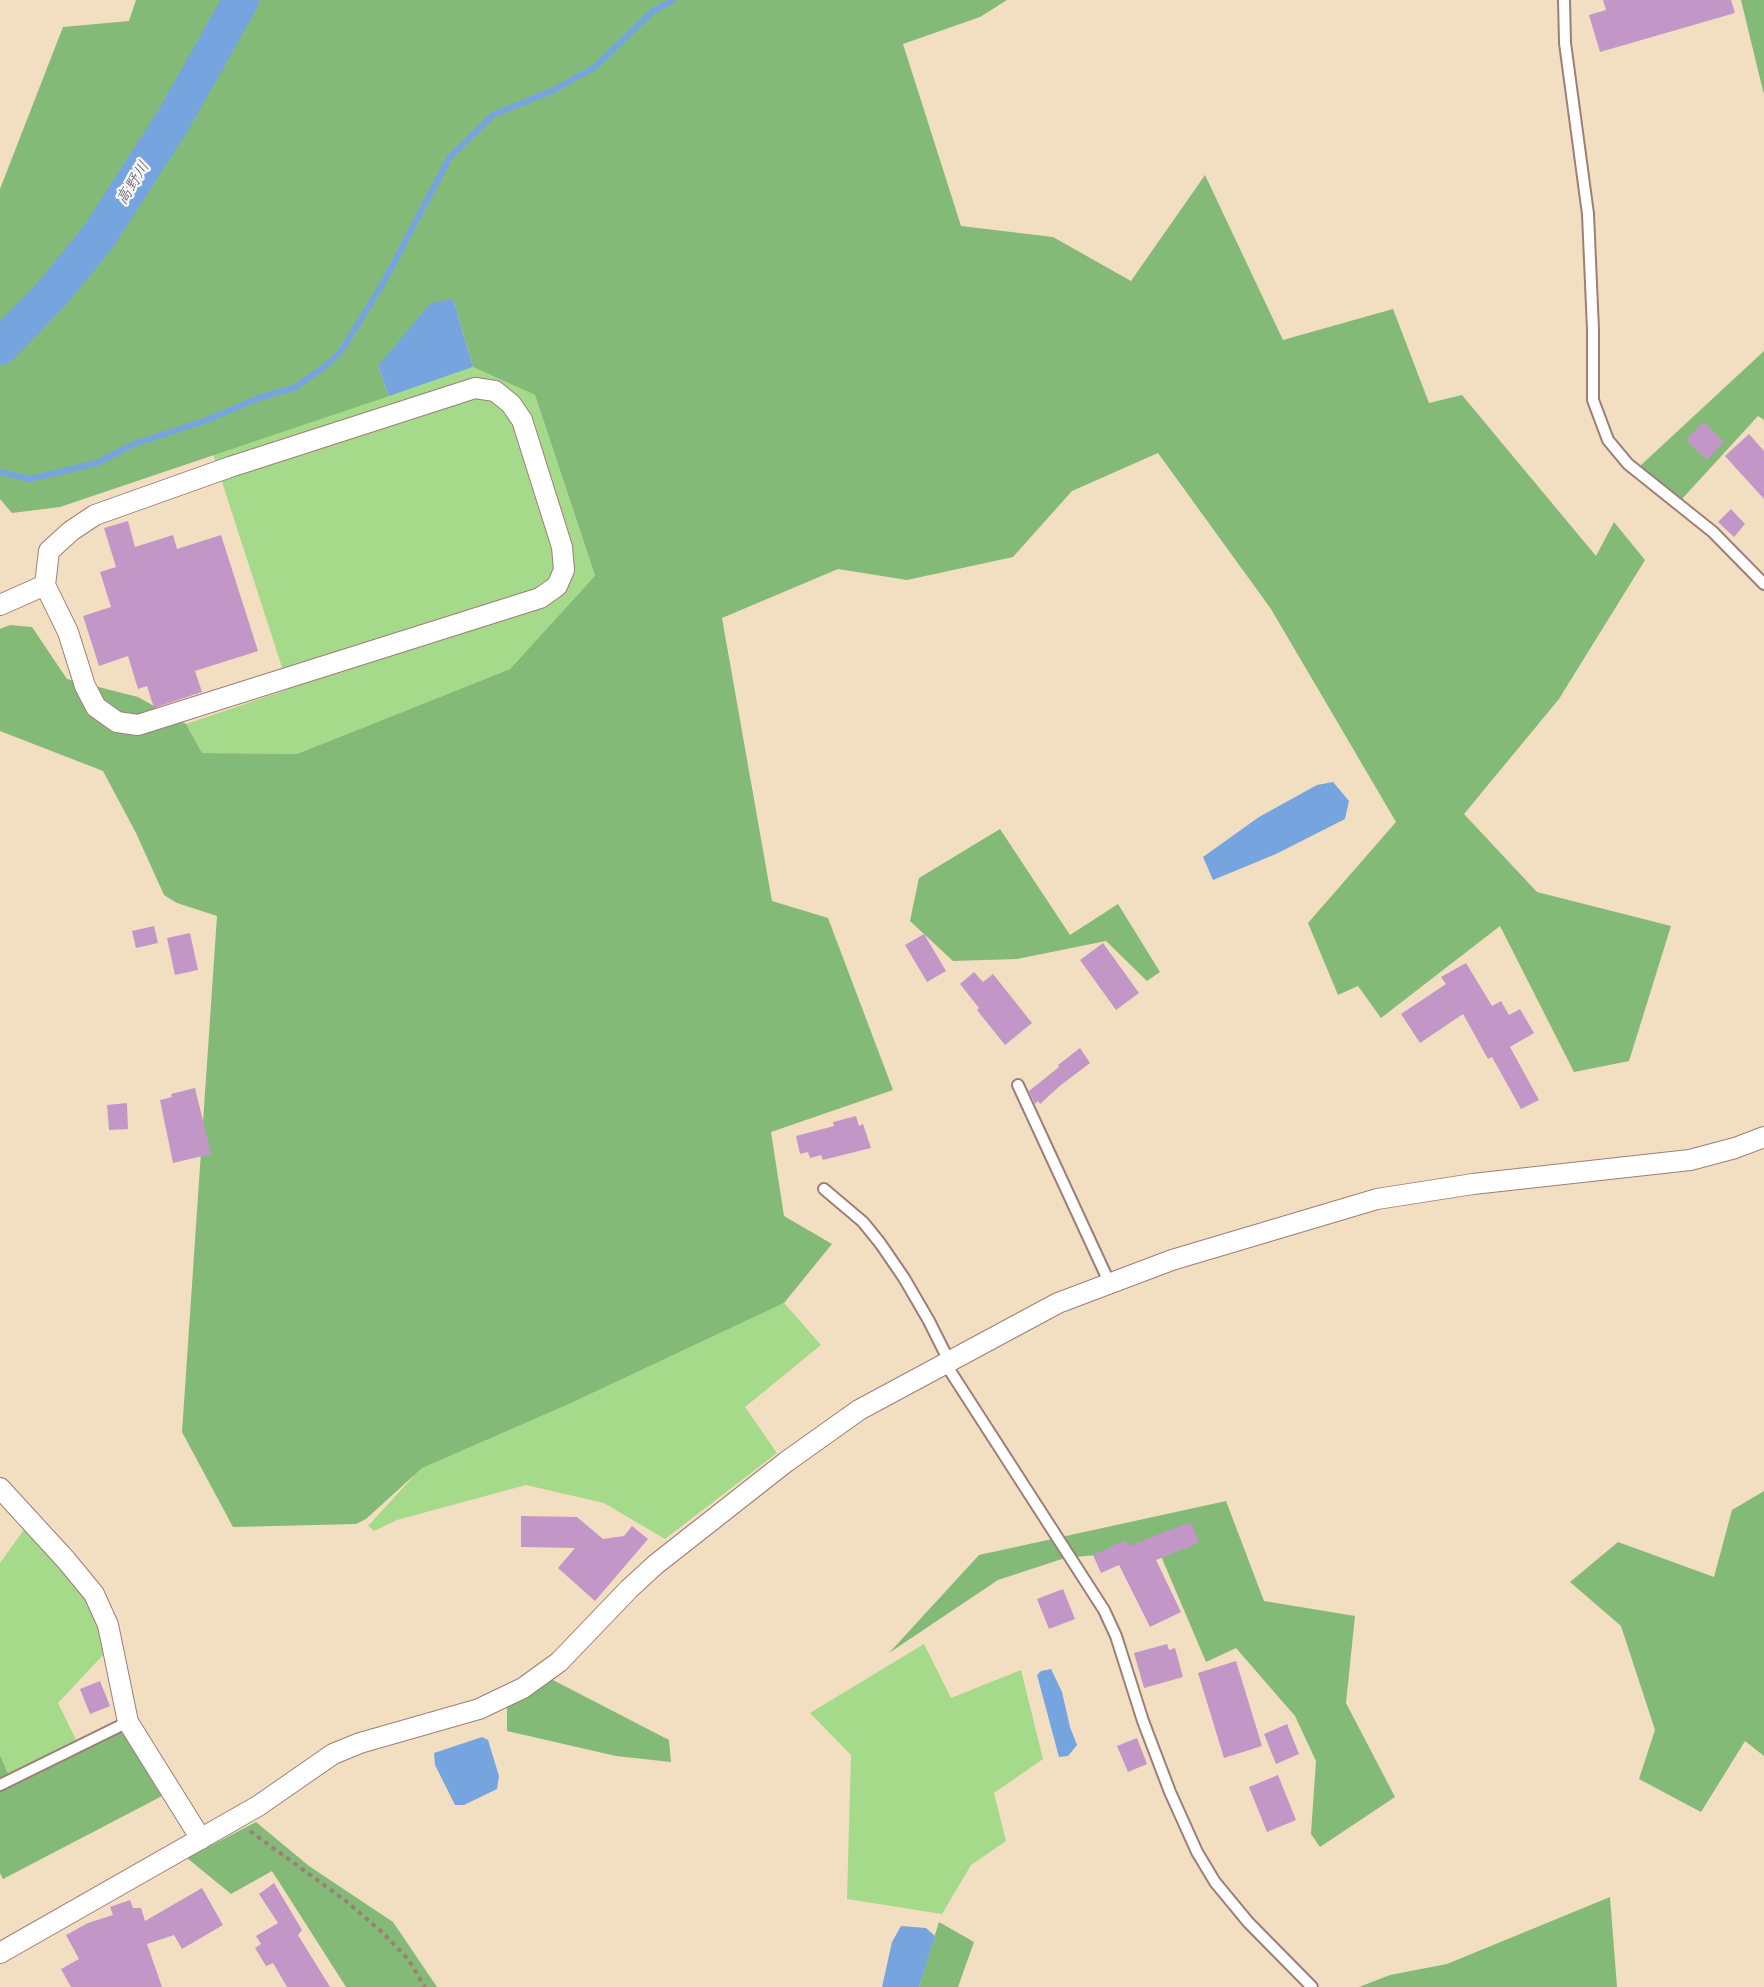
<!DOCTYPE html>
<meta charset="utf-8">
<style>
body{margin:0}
canvas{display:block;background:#f2dec1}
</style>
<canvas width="1764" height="1987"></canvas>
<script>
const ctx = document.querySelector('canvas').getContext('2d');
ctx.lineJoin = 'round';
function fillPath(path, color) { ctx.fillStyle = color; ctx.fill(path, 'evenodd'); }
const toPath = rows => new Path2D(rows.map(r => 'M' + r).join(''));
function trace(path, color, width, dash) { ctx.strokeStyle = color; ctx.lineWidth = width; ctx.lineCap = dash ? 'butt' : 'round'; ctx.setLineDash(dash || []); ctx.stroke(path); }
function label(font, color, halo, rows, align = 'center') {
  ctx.font = font + ' Delius,"Klee One",sans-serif'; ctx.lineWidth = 5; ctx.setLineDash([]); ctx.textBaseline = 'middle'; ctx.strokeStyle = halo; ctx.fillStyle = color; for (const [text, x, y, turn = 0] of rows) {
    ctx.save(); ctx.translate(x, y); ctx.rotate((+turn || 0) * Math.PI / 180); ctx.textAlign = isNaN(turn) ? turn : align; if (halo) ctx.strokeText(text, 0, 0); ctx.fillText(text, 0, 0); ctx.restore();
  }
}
const green = toPath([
 [473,367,535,395,595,577,510,669,297,754,202,753,186,724,289,689,213,454],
 [784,1303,821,1345,745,1407,777,1453,665,1539,604,1503,526,1485,397,1520,374,1531,368,1526,421,1468,569,1404],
 [26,1527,89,1597,105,1629,104,1654,58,1703,80,1748,11,1782,0,1755,0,1563],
 [924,1644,951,1698,1021,1670,1043,1759,994,1793,1006,1841,971,1865,942,1914,847,1899,851,1755,810,1713]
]);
const forest = toPath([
 [136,0,1007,0,980,17,903,44,961,226,1053,237,1131,281,1205,175,1283,340,1393,309,1429,403,1462,395,1596,556,1614,522,1645,560,1559,699,1464,814,1537,892,1671,926,1629,1061,1574,1072,1500,926,1381,1018,1358,986,1338,995,1308,923,1396,822,1271,609,1158,453,1072,491,1013,557,907,580,838,569,722,618,772,901,828,918,893,1090,771,1132,784,1216,832,1244,784,1303,569,1404,422,1468,366,1519,356,1524,233,1527,182,1432,217,916,177,903,164,895,136,833,103,771,0,731,0,629,10,625,32,627,67,679,138,697,186,724,202,753,297,754,510,669,595,576,535,395,473,367,453,299,378,366,389,396,60,507,12,513,0,499,0,189,63,27,129,21],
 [1741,0,1764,0,1764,93,1763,91],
 [1764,351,1764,420,1758,416,1681,500,1640,466],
 [1000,829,1070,935,1118,904,1160,972,1147,981,1106,941,1017,959,953,961,910,921,919,878],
 [1764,1491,1764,1756,1745,1741,1701,1812,1639,1779,1655,1730,1621,1626,1570,1582,1618,1542,1714,1577,1732,1510],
 [1226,1501,1264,1601,1355,1616,1346,1703,1395,1797,1320,1847,1311,1834,1316,1761,1295,1716,1236,1648,1206,1662,1158,1549,1065,1558,998,1580,889,1653,979,1555],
 [549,1678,669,1740,671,1762,616,1756,507,1731,507,1707],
 [120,1728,164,1795,3,1879,0,1873,0,1755,11,1781],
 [256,1822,309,1866,393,1922,437,1987,346,1987,272,1871,231,1894,187,1858],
 [1610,1897,1617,1987,1359,1987,1390,1975,1447,1964],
 [939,1922,974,1942,958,1987,919,1987]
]);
const water = toPath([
 [453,299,473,367,389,396,378,366,431,303],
 [1333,782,1349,801,1345,819,1276,854,1213,880,1203,857,1259,817,1317,785],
 [1051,1669,1062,1692,1070,1727,1077,1745,1068,1756,1059,1757,1037,1675,1041,1671],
 [482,1737,488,1740,499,1776,497,1789,464,1805,455,1805,435,1765,434,1753],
 [901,1926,926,1928,935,1936,919,1987,882,1987,892,1942]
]);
const stream = toPath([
 [0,472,30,479,97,463,134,444,207,420,259,398,296,387,324,367,340,353,382,285,450,157,493,115,554,90,595,67,653,11,673,0]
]);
const river = toPath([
 [0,347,50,296,99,236,174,119,241,0]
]);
const building = toPath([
 [1603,0,1731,0,1735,13,1600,52,1589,15,1606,10],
 [1703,422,1724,442,1707,460,1686,440],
 [1749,434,1764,451,1764,499,1725,456],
 [1731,509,1745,524,1734,537,1718,522],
 [128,521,135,547,173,535,177,549,221,535,258,651,195,671,202,692,154,708,147,686,138,689,128,656,99,666,83,616,111,607,100,572,116,567,104,528],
 [154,926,158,943,136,948,132,931],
 [190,933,198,970,175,975,167,938],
 [924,934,946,971,927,982,905,945],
 [1103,943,1139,993,1116,1010,1080,960],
 [1466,963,1492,1006,1501,1001,1509,1015,1520,1009,1534,1033,1510,1047,1539,1100,1521,1109,1492,1057,1488,1059,1463,1014,1420,1043,1401,1014,1446,984,1441,977],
 [974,972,983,982,993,974,1032,1023,1005,1045,977,1010,979,1008,960,984],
 [1080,1048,1090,1063,1061,1085,1040,1104,1038,1101,1035,1104,1029,1091,1059,1067,1058,1065],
 [195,1088,211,1154,173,1163,160,1100,172,1097,171,1094],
 [127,1103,128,1129,109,1130,107,1105],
 [856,1116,859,1126,863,1124,871,1148,823,1160,821,1155,810,1158,808,1152,800,1154,796,1136,834,1126,833,1122],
 [521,1516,577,1517,603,1539,624,1536,632,1526,648,1539,595,1601,558,1568,575,1548,521,1547],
 [1191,1522,1199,1543,1156,1560,1181,1612,1150,1627,1119,1565,1101,1573,1093,1555,1126,1540,1129,1546],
 [1063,1589,1075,1619,1049,1629,1037,1599],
 [1167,1644,1169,1650,1175,1648,1183,1677,1144,1688,1134,1653],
 [1236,1661,1262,1746,1224,1758,1198,1673],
 [100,1681,110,1706,90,1714,80,1689],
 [1287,1724,1299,1754,1276,1764,1264,1734],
 [1137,1738,1147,1764,1128,1772,1117,1746],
 [1278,1775,1296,1820,1267,1832,1249,1787],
 [274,1883,302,1930,298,1935,330,1987,287,1987,273,1963,266,1966,255,1948,261,1944,256,1936,278,1923,259,1894],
 [202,1888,223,1925,182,1949,174,1935,147,1944,162,1987,71,1987,61,1969,79,1959,66,1935,88,1923,113,1915,110,1907,130,1900,133,1908,141,1908,145,1921]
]);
const path = toPath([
 [250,1831,346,1901,382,1932,408,1959,425,1987]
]);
const lane = toPath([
 [1564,0,1565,43,1588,214,1593,330,1593,400,1608,440,1628,464,1713,532,1764,584],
 [1018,1085,1110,1284],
 [824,1189,863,1222,880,1243,904,1278,929,1321,949,1361],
 [945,1363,1104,1610,1116,1636,1143,1721,1170,1792,1197,1852,1215,1882,1248,1922,1312,1987],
 [0,1785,128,1722]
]);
const street = toPath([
 [475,388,495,391,511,404,522,420,562,547,564,570,557,586,540,598,138,725,117,722,96,707,85,686,68,632,45,585,49,551,71,531,95,515,230,467,475,388],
 [0,605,45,585],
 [0,1488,66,1560,94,1594,108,1625,128,1722,201,1839],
 [0,1953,258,1806,333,1754,360,1743,479,1709,523,1688,559,1662,629,1589,655,1565,786,1462,859,1410,1058,1303,1172,1260,1377,1199,1473,1184,1690,1160,1735,1148,1764,1137]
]);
const waterNames = [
 ["高野川",133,183,-58]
];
fillPath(green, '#a5da8b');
fillPath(forest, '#84ba77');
fillPath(water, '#76a4df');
trace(stream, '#76a4df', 6);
trace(river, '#76a4df', 36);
fillPath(building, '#c297c8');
trace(lane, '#9e7e76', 14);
trace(street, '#9e7e76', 22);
trace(path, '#9e7e76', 4, [4.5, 4.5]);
trace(lane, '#fff', 10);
trace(street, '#fff', 20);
label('italic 16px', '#5c5473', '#f6f6f2', waterNames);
</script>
